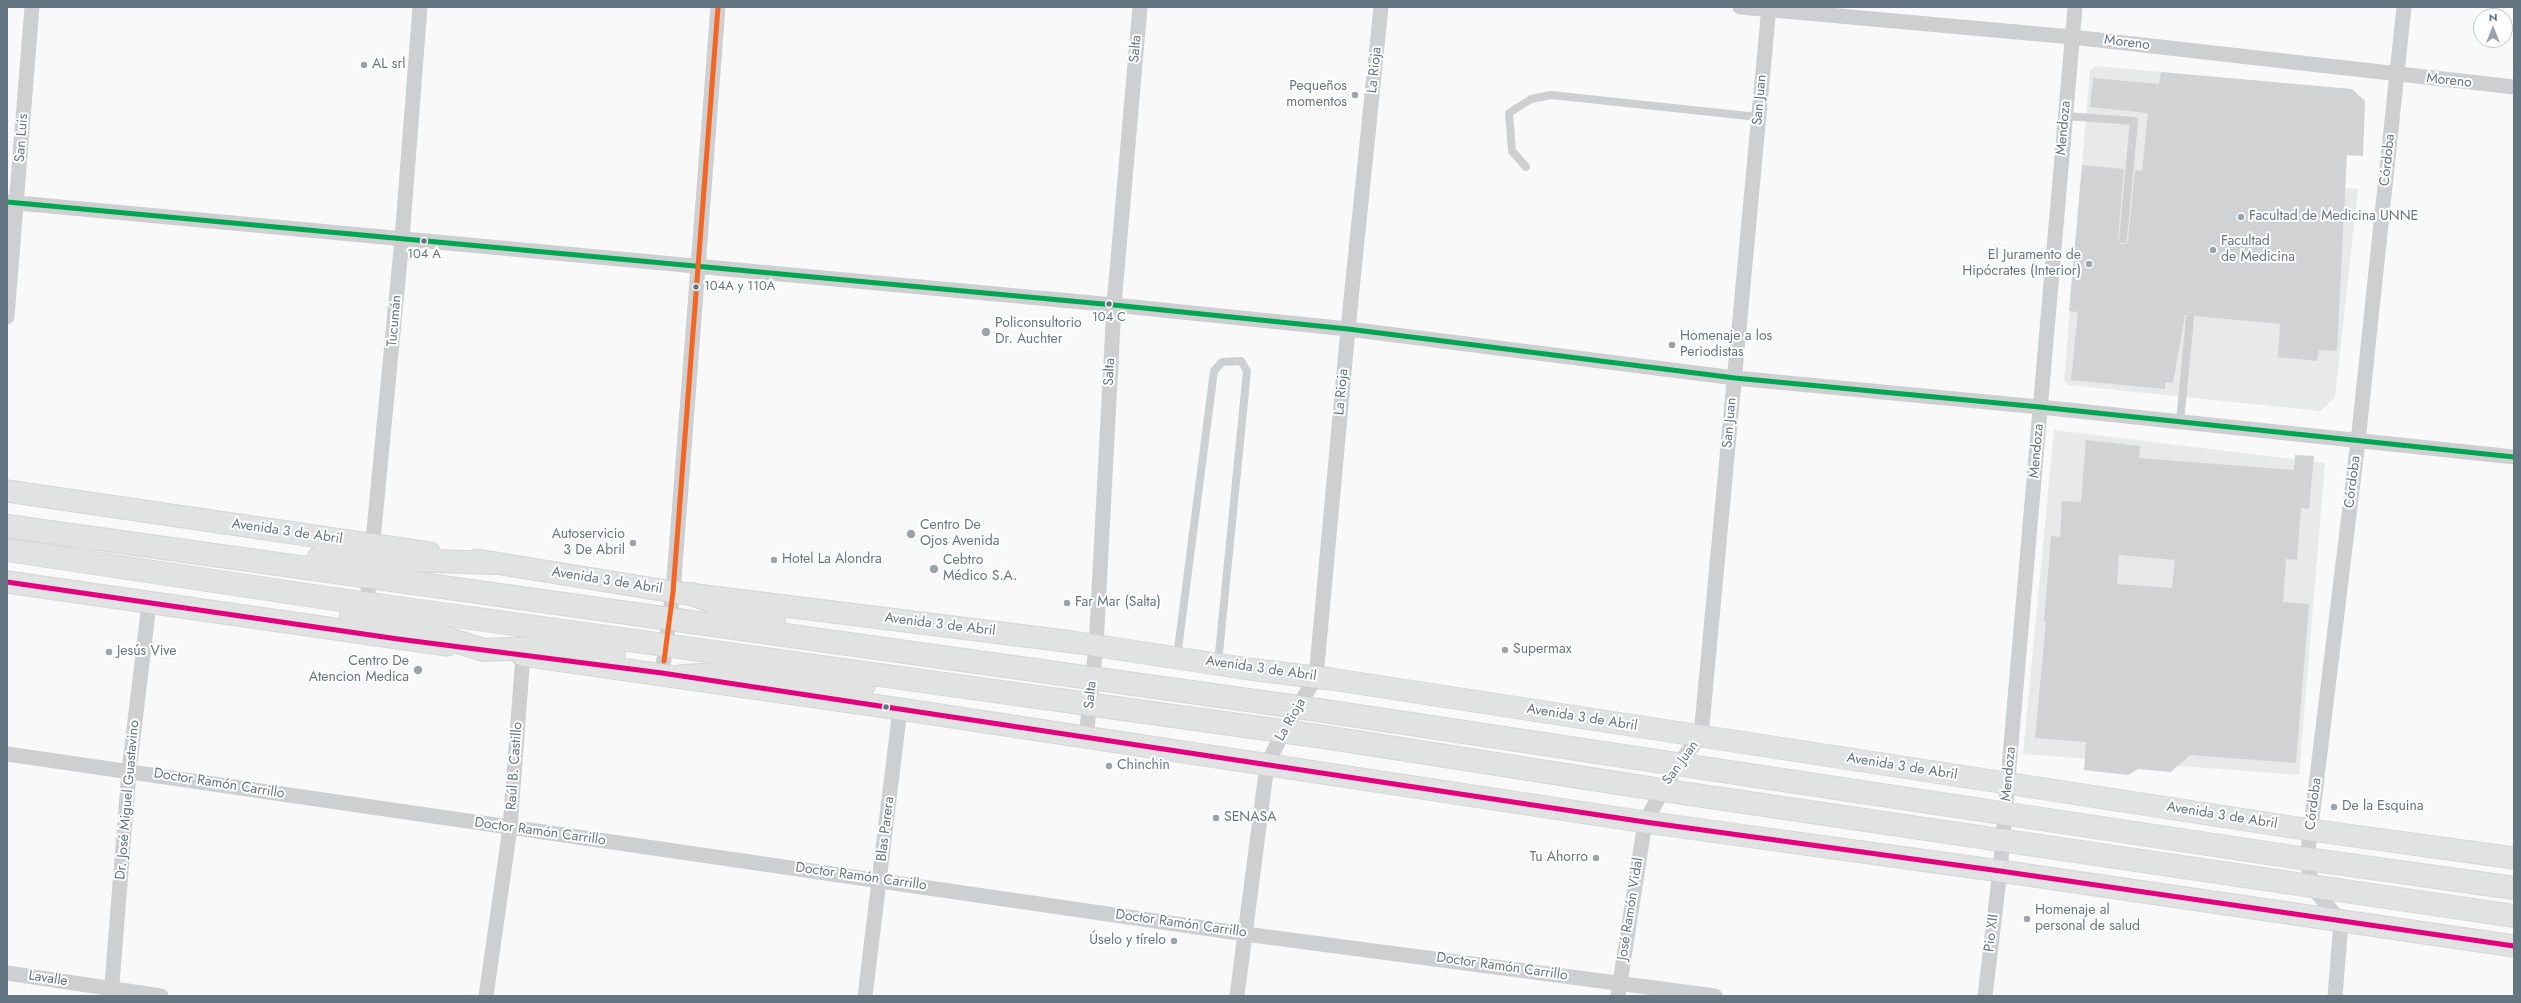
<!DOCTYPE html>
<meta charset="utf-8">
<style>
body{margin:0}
#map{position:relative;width:2521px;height:1003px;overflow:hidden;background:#f9f9f9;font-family:Jost,sans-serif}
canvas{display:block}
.frame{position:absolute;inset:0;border:8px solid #657683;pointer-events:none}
.north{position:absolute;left:2473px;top:8px;width:40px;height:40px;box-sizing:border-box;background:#fff;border:1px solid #c1c8cd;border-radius:50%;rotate:0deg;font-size:11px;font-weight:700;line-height:16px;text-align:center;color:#657683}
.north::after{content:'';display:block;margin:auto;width:14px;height:18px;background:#99a4ac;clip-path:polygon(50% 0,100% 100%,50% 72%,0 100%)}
</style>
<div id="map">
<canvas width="2521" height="1003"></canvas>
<div class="frame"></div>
<div class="north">N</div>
</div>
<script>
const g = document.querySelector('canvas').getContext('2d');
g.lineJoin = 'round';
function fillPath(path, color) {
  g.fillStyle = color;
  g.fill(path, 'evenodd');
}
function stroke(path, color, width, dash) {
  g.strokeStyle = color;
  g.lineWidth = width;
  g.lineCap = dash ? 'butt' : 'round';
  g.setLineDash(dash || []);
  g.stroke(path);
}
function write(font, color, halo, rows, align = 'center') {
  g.font = font + ' Jost,sans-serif';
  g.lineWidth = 4;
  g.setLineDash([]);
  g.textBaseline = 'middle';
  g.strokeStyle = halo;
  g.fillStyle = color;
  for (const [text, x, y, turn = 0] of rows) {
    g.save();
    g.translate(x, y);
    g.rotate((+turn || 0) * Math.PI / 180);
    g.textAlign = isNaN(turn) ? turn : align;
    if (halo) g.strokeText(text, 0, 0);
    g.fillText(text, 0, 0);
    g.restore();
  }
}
fillPath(new Path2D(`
 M 2097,66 L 2313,86 L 2305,185 L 2358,189 L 2335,398 L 2320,411 L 2069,385 L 2064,380 L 2090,70 Z
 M 2054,430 L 2325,463 L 2299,775 L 2023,754 Z`), '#e8e9e9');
fillPath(new Path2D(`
 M 2161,72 L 2352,89 L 2365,101 L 2363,156 L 2347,155 L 2337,351 L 2319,350 L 2317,361 L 2278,357 L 2280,324 L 2195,316 L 2190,312 L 2185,315 L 2173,383 L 2165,382 L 2165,389 L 2071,380 L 2078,312 L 2069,311 L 2082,165 L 2124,169 L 2118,238 L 2120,244 L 2126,244 L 2128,240 L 2135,170 L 2142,171 L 2148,113 L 2090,107 L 2093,78 L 2159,84 Z
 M 2086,440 L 2140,446 L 2139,458 L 2294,470 L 2295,455 L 2314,456 L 2309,509 L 2301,508 L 2297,560 L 2286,559 L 2283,602 L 2309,604 L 2296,763 L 2190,755 L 2171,772 L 2138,769 L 2128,775 L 2084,770 L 2086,742 L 2035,738 L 2046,622 L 2044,622 L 2051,536 L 2060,537 L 2062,501 L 2081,502 ZM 2119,555 L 2175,560 L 2172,588 L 2117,584 Z`), '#d0d2d3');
const secondary = new Path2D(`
 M 7,491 L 430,553
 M 477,560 L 673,592 L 1073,642 L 1249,669 L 1331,679 L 2311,830 L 2514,858
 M 7,582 L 447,645
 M 522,655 L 900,709 L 1645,822 L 2000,871 L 2514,946`);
const highway = new Path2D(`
 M 7,526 L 1298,707 L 2307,859 L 2514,888
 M 7,550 L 327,598 L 1324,737 L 1662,790 L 2514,916
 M 319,557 L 493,563
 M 692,594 L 745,614 L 774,620
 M 351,616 L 400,624 L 484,650 L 567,647 L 614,653
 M 682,676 L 740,673 L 864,685`);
stroke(secondary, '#d5d6d7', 23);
stroke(highway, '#d5d6d6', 24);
stroke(new Path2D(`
 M 2065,116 L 2134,121 L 2123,239
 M 1526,167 L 1512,151 L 1509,113 L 1531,99 L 1551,95 L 1758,117
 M 2180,422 L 2190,317
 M 1177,657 L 1214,371 L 1222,362 L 1241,361 L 1247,371 L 1218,663`), '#cecfd0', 8);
stroke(new Path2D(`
 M 1740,7 L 2072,37 L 2514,87
 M 7,202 L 1114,305 L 1348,329 L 1735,378 L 2040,407 L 2514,457
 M 7,317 L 32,7
 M 366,613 L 402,239 L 420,7
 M 662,673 L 673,592 L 718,7
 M 1086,737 L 1096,647 L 1114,305 L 1140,7
 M 7,754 L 1245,934 L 1715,996
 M 7,973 L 161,996
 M 111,996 L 129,771 L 149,604
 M 486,996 L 510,828 L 523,655
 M 865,996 L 900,709
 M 1237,996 L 1267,765 L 1283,732 L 1316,677 L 1348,329 L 1381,7
 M 1618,996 L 1645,822 L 1677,765 L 1701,736 L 1769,7
 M 1985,996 L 2000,871 L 2075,7
 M 2335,996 L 2341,922 L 2313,888 L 2307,859 L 2358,441 L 2404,7`), '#cecfd0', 15);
stroke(secondary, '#e1e2e2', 21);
stroke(highway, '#e1e2e2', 22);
stroke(new Path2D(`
 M 7,202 L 1114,305 L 1348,329 L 1735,378 L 2040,407 L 2514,457`), '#00a651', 5);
stroke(new Path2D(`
 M 7,582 L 398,639 L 662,673 L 1645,822 L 2000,871 L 2514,946`), '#e5007d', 5);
stroke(new Path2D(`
 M 664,661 L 673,592 L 718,7`), '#f26522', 5);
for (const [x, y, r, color] of [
 [364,65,4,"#99a4ac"],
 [1355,95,4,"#99a4ac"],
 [2241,217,4,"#99a4ac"],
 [424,241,3.5,"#657683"],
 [2213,250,4,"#99a4ac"],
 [2089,264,4,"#99a4ac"],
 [696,287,3.5,"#657683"],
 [1109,304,3.5,"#657683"],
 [986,332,5,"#99a4ac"],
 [1672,345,4,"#99a4ac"],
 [911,534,5,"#99a4ac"],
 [633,543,4,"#99a4ac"],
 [774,560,4,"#99a4ac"],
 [934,569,5,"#99a4ac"],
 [1067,603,4,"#99a4ac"],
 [1505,650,4,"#99a4ac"],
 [109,652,4,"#99a4ac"],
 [418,670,5,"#99a4ac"],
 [886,707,3.5,"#657683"],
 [1109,766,4,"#99a4ac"],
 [2334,807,4,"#99a4ac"],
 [1216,818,4,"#99a4ac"],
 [1596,858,4,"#99a4ac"],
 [2027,919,4,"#99a4ac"],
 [1174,941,4,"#99a4ac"]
]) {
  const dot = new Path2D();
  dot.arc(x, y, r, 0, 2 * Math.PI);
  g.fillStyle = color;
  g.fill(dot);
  stroke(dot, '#fff', 1.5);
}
write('13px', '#657683', '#fff', [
 ["104 A",424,255],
 ["104A y 110A",704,287,"left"],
 ["104 C",1109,318]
]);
write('14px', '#657683', '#fff', [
 ["Moreno",2127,43,7],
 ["Salta",1136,49,-85],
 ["La Rioja",1375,70,-84],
 ["Moreno",2449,81,6],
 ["San Juan",1760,100,-85],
 ["Mendoza",2064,128,-85],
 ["San Luis",22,138,-86],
 ["Córdoba",2388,160,-84],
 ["Tucumán",395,321,-85],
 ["Salta",1110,372,-87],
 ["La Rioja",1342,392,-85],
 ["San Juan",1730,423,-85],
 ["Mendoza",2037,451,-85],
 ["Córdoba",2353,482,-83],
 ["Avenida 3 de Abril",287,532,8],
 ["Avenida 3 de Abril",607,581,9],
 ["Avenida 3 de Abril",940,625,7],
 ["Avenida 3 de Abril",1261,669,8],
 ["Salta",1091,695,-84],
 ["Avenida 3 de Abril",1582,718,9],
 ["La Rioja",1291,720,-60],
 ["San Juan",1681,763,-54],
 ["Raúl B. Castillo",515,766,-86],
 ["Avenida 3 de Abril",1902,767,9],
 ["Mendoza",2009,774,-85],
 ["Doctor Ramón Carrillo",219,784,9],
 ["Dr. José Miguel Guastavino",128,800,-85],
 ["Córdoba",2314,804,-83],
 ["Avenida 3 de Abril",2222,816,9],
 ["Blas Parera",886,829,-83],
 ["Doctor Ramón Carrillo",540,832,8],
 ["Doctor Ramón Carrillo",861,877,8],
 ["José Ramón Vidal",1631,909,-81],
 ["Doctor Ramón Carrillo",1181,924,8],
 ["Pio XII",1992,933,-83],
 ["Doctor Ramón Carrillo",1502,967,8],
 ["Lavalle",48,979,9]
]);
write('14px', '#657683', '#fff', [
 ["AL srl",372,65],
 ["Pequeños",1347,87,"right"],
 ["momentos",1347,103,"right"],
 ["Facultad de Medicina UNNE",2249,217],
 ["Facultad",2221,242],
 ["de Medicina",2221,258],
 ["El Juramento de",2081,256,"right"],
 ["Hipócrates (Interior)",2081,272,"right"],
 ["Policonsultorio",995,324],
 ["Dr. Auchter",995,340],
 ["Homenaje a los",1680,337],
 ["Periodistas",1680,353],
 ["Centro De",920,526],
 ["Ojos Avenida",920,542],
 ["Autoservicio",625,535,"right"],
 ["3 De Abril",625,551,"right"],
 ["Hotel La Alondra",782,560],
 ["Cebtro",943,561],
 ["Médico S.A.",943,577],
 ["Far Mar (Salta)",1075,603],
 ["Supermax",1513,650],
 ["Jesús Vive",117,652],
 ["Centro De",409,662,"right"],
 ["Atencion Medica",409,678,"right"],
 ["Chinchin",1117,766],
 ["De la Esquina",2342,807],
 ["SENASA",1224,818],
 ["Tu Ahorro",1588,858,"right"],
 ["Homenaje al",2035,911],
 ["personal de salud",2035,927],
 ["Úselo y tírelo",1166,941,"right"]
], 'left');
</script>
